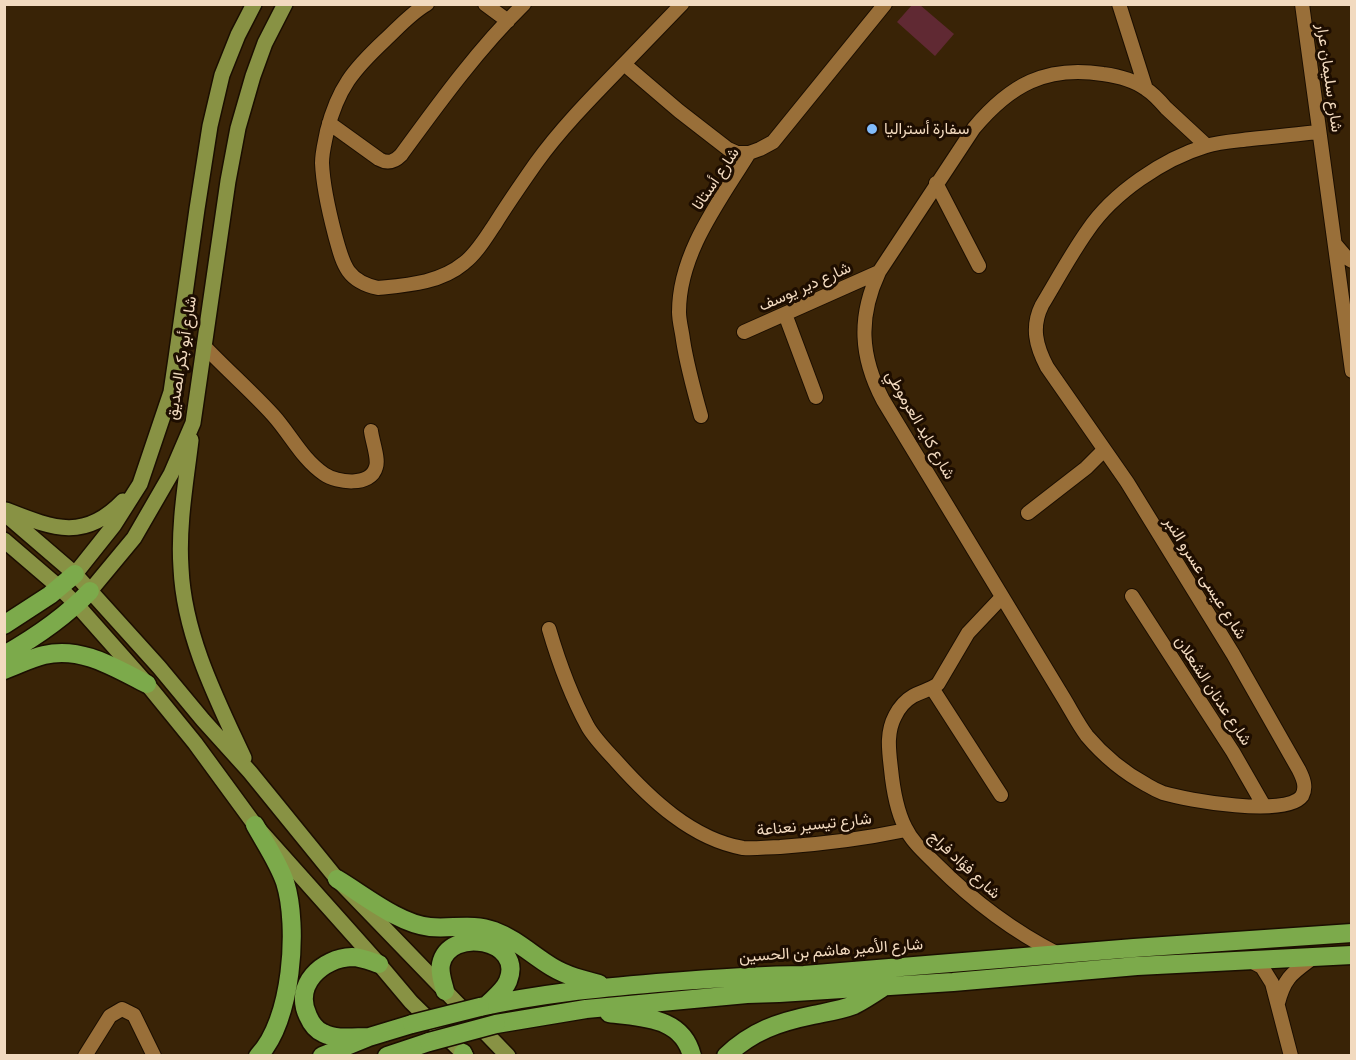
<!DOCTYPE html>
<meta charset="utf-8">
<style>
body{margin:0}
#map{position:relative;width:1356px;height:1060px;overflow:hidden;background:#392306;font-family:"PT Sans Narrow",sans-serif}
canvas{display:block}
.frame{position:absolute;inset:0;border:6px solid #f2dabf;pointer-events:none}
</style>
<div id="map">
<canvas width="1356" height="1060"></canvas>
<div class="frame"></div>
</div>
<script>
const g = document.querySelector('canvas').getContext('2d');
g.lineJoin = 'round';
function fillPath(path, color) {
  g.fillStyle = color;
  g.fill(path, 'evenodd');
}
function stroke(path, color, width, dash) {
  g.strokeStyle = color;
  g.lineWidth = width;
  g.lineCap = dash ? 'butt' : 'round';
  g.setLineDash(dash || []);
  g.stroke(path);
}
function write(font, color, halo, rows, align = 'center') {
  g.font = font + ' "PT Sans Narrow",Vazirmatn,sans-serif';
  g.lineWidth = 6;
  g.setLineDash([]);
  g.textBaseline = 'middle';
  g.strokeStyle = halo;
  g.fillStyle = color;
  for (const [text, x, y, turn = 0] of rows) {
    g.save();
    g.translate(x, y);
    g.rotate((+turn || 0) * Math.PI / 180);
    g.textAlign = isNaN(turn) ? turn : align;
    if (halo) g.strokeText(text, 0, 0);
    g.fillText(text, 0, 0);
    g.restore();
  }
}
fillPath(new Path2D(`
 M 912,5 L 920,5 L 954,34 L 935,56 L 897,22 Z`), '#602933');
const minor = new Path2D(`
 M 427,4 C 411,13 398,28 385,40 C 353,70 338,88 327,131 C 325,142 322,152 322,163 C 323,187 329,212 335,235 C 343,264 346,281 378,288 C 408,285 440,283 464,263 C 477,253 486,237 495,224 C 508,203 522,183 536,163 C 562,127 593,96 624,64
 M 485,4 L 508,21
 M 682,4 L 624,64 L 679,111 L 728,149 L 737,153 L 749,153
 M 1119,4 L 1146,89
 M 1302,4 L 1352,371
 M 329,123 L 379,159 C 388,164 394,162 401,155 C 439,103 478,49 524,4
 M 1207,146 C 1193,133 1180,121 1166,108 C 1160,101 1154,94 1146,89 C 1134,80 1118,76 1103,74 C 1046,65 1010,85 974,128 L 879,272 C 858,317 860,356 883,400 L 1063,697 C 1071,710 1078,724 1087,736 C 1103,755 1125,773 1147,785 C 1152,788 1158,791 1163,793 C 1187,800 1286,818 1302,796 C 1307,787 1303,778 1299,770 L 1233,654 L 1127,482 L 1047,367 C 1036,346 1031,327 1042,305 C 1057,280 1071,254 1088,230 C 1113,193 1163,159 1206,146 C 1220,142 1236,141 1251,139 C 1274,137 1297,134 1319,132
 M 936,183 L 979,266
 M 1335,244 L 1347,258 L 1352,261
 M 785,314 L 816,397
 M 744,332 L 879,272
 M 205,347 C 227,370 252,392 273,415 C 291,435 302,459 324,474 C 337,483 371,487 376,467 C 379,459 372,440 371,431
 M 701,416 C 694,391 687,366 683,340 C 682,331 679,321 679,312 C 679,253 719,202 749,153 L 760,149 L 773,142 L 885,4
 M 1028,513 L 1086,468 L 1104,450
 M 1132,596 L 1233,752 L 1264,806
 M 1002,597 L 968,633 L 938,684 C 930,690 922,691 913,696 C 906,700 899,708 895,716 C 886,733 889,751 891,769 C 893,789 896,809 905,827 C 912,842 925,853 937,865 C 973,901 1013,931 1058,954
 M 549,629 C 559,663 571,696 588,727 C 595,739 607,751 617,762 C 650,799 692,839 743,848 C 755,849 768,847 780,847 C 824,844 863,839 906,830
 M 932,688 L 1001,795
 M 1249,960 L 1262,967 L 1272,983 L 1291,1056
 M 1278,1003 C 1285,976 1293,973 1314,957
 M 85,1056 L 110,1016 L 122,1009 L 134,1015 L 154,1056`);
const major = new Path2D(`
 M 191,440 C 186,482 178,526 181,568 C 184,635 216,698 244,758
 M 6,510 C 52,528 84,542 123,501
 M 4,513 L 75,574 L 159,667 L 203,720 L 250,772 L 337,879 L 508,1056
 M 4,540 L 60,588 L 77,605 L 147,684 L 195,743 L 255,825 L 379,964 L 411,1002 L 466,1056
 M 75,574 L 114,525 L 140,484 L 166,407 L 171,392 L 176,358 L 197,209 L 210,126 L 222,75 L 238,35 L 254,4
 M 90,591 L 134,538 L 171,474 L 193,423 L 228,181 L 238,128 L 253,76 L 265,43 L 285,4`);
const highway = new Path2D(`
 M 4,625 L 50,595 L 75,574
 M 4,655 C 36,637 65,617 90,591
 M 4,670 C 18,665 31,658 44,655 C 82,646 115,668 147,684
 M 255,825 C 265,843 278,862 285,882 C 299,926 292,1022 258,1056
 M 337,879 C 364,895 399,924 430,927 C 452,929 473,923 494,931 C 516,939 532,955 552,967 C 567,976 583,980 599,984
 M 445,991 C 443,982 439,973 441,964 C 449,926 525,939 508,981 C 504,991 494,998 487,1005
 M 480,1007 C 538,994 598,988 657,983 C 706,979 755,975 804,975 L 1134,948 L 1352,933
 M 609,1013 C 642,1018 682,1016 692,1056
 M 496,1024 L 586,1009 L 747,994 L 779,993 L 953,982 L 1137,966 L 1352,955
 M 369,1037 C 354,1037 336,1040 323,1033 C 316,1030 311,1023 308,1016 C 293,985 322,958 352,957 C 361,957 370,961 379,964
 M 463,1053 L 464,1056
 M 322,1056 L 369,1037 L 412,1024
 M 387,1056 L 429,1042
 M 726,1056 C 752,1031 779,1022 813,1015 C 827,1012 841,1010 854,1005 C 864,1000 873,994 882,988`);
stroke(minor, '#1b0e01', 16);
stroke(major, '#1b0e01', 18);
stroke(highway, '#1b0e01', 21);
stroke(minor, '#996f39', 14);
stroke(major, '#889244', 15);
stroke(highway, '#7caa4b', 18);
const highwayBridge = new Path2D(`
 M 412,1024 L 480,1007
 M 429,1042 L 496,1024`);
stroke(highwayBridge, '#1b0e01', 21, []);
stroke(highwayBridge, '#7caa4b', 18);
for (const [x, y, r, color] of [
 [872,129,6,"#82bcfa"]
]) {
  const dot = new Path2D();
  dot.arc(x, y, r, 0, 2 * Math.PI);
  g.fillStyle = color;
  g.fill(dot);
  stroke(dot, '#1d0d00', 2);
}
write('16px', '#f2dabf', '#1d0d00', [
 ["شارع سليمان عرار",1329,78,82],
 ["شارع أستانا",716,179,-56],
 ["شارع دير يوسف",805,287,-24],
 ["شارع أبو بكر الصديق",182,358,-81],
 ["شارع كايد العرموطي",920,425,60],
 ["شارع عيسى عسرو النبر",1205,578,58],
 ["شارع عدنان الشعلان",1213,691,57],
 ["شارع تيسير نعناعة",814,825,-6],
 ["شارع فؤاد فراج",964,865,43],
 ["شارع الأمير هاشم بن الحسين",831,951,-4]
]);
write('16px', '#f2dabf', '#1d0d00', [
 ["سفارة أستراليا",884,129]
], 'left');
</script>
